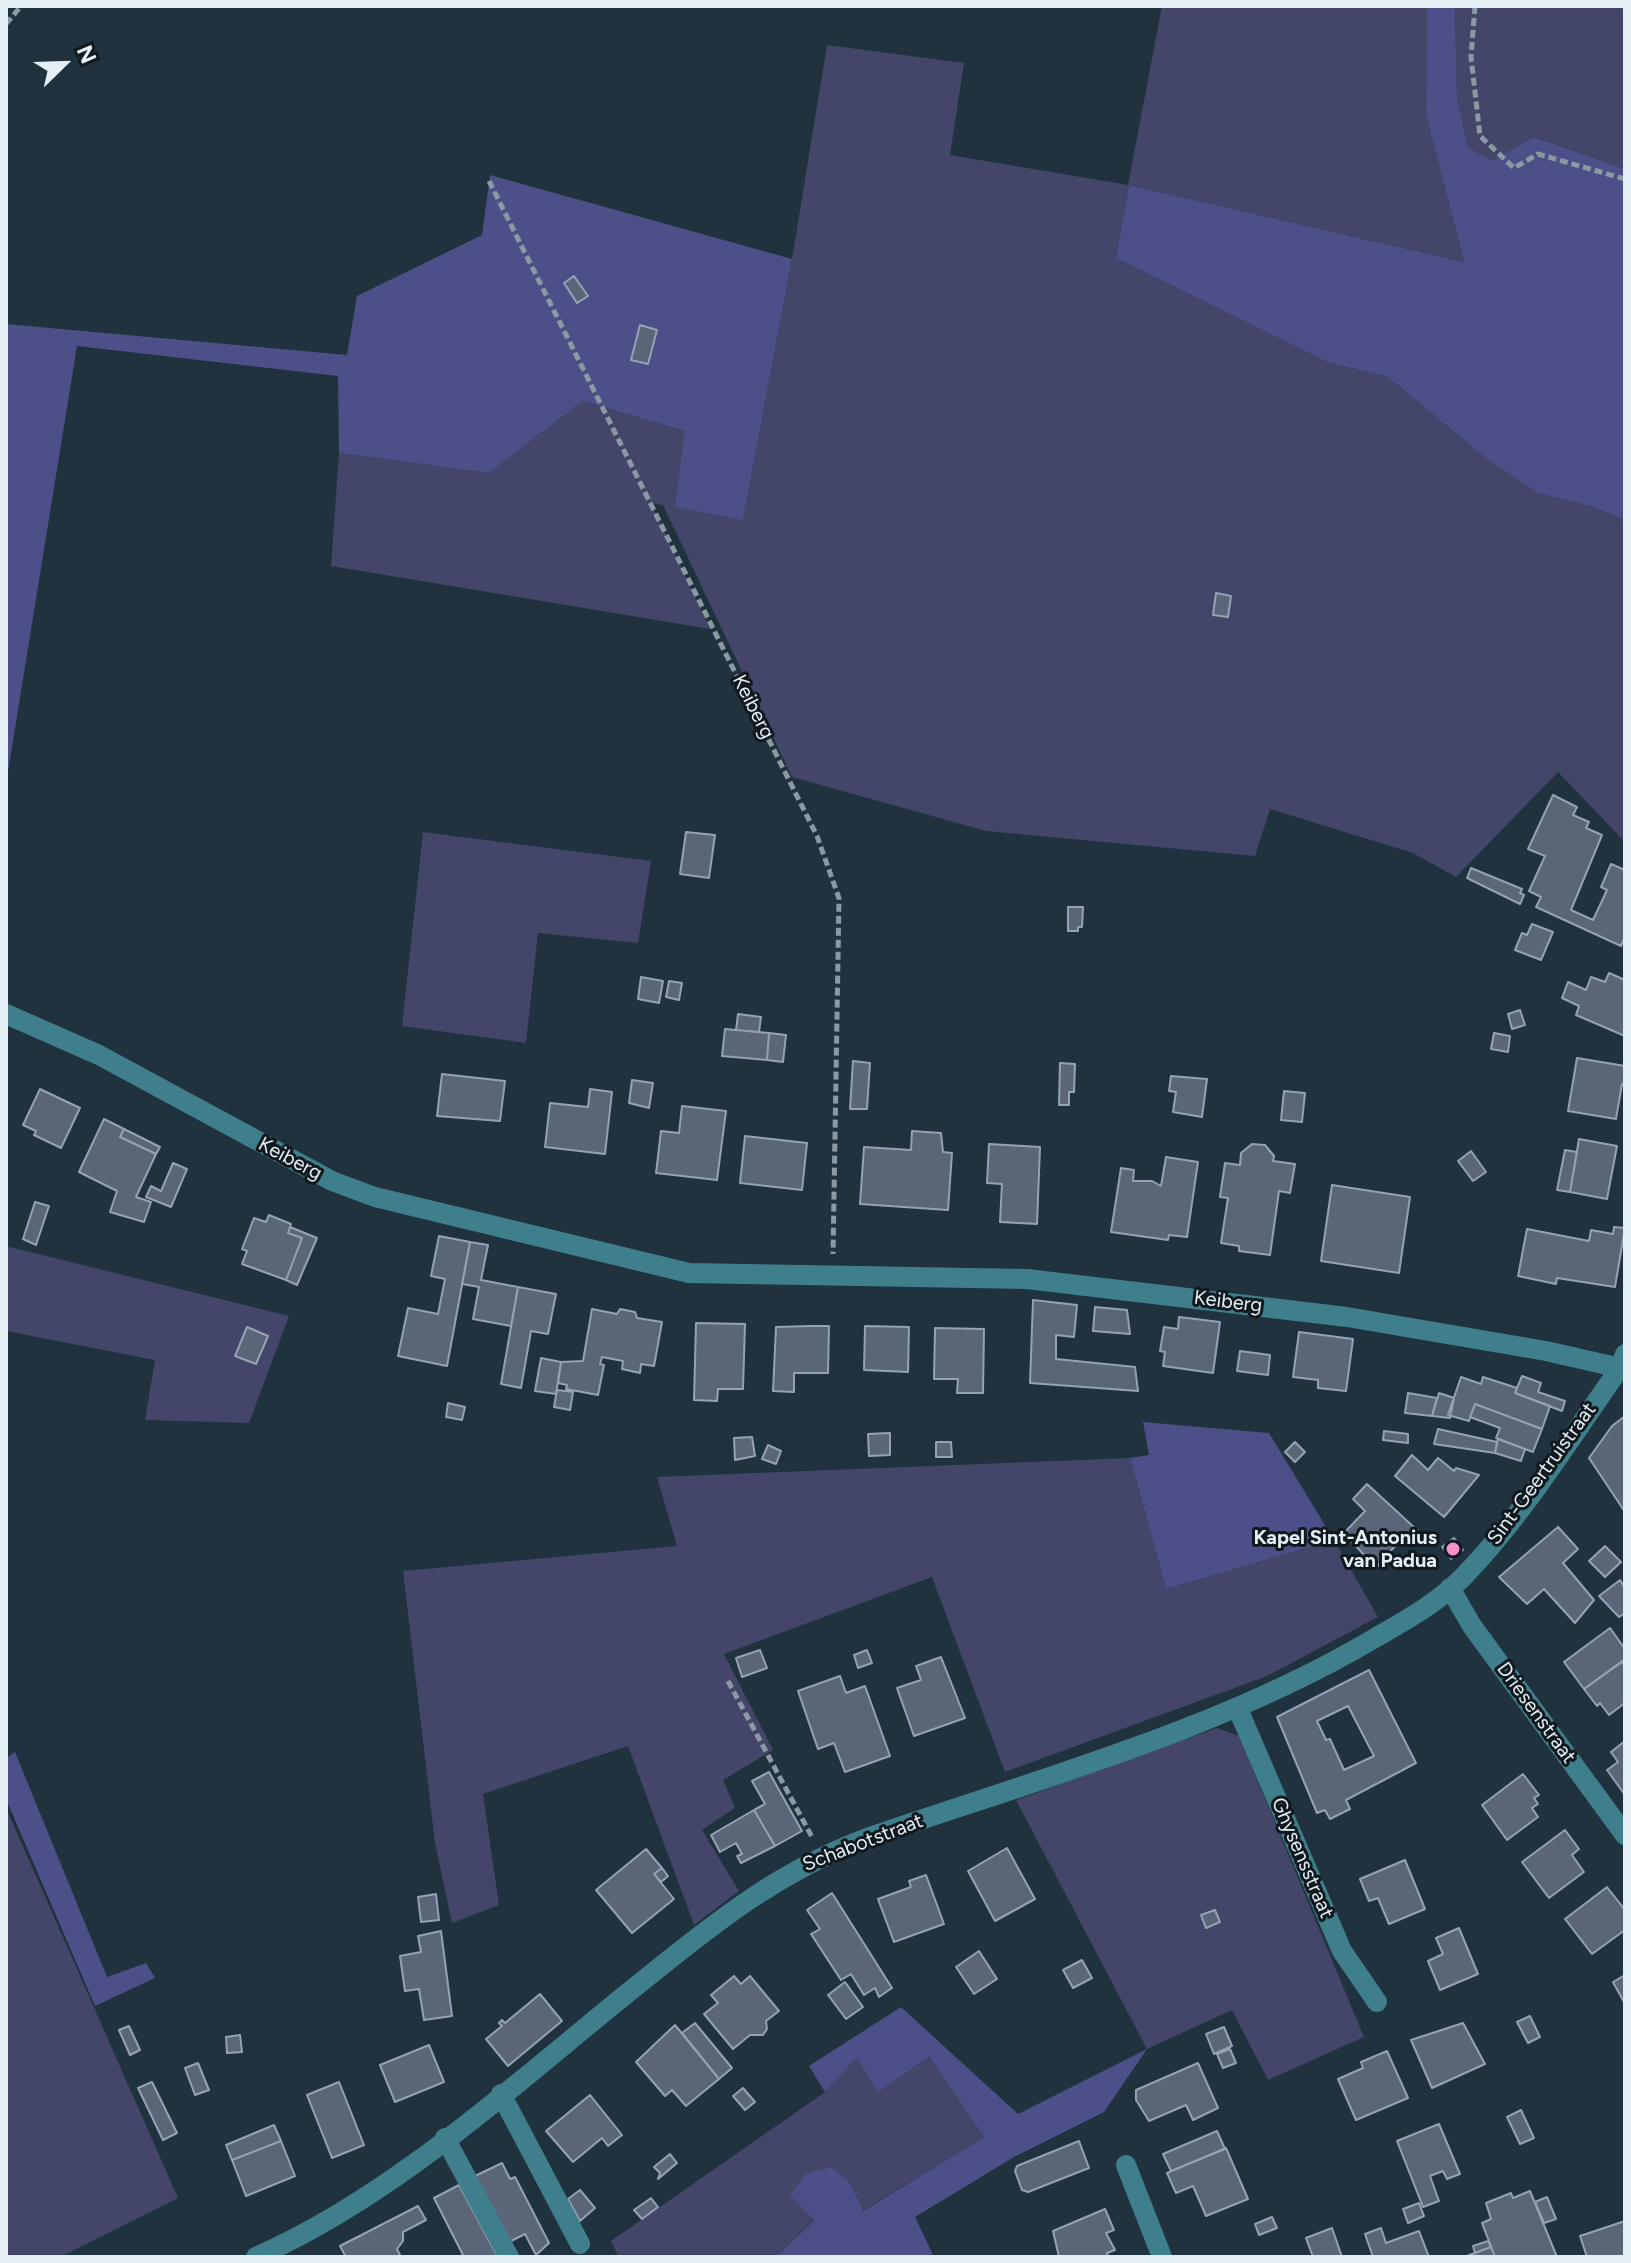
<!DOCTYPE html>
<style>
body{margin:0}
#map{position:relative;width:1631px;height:2263px;overflow:hidden;background:#20323d;font-family:Figtree,sans-serif}
canvas{display:block}
.frame{position:absolute;inset:0;border:8px solid #e3eef5;pointer-events:none}
.north{position:absolute;left:24px;top:24px;width:80px;height:80px;-webkit-text-stroke:6px #11191e;paint-order:stroke;rotate:67deg;font-size:22px;font-weight:700;line-height:32px;text-align:center;color:#e3eef5}
.north::after{content:'';display:block;margin:auto;width:28px;height:36px;background:#e3eef5;clip-path:polygon(50% 0,100% 100%,50% 72%,0 100%)}
</style>
<div id="map">
<canvas width="1631" height="2263"></canvas>
<div class="frame"></div>
<div class="north">N</div>
</div>
<script>
const g = document.querySelector('canvas').getContext('2d');
g.lineJoin = 'round';
function fillPath(path, color) {
  g.fillStyle = color;
  g.fill(path, 'evenodd');
}
function stroke(path, color, width, dash) {
  g.strokeStyle = color;
  g.lineWidth = width;
  g.lineCap = dash ? 'butt' : 'round';
  g.setLineDash(dash || []);
  g.stroke(path);
}
function write(font, color, halo, rows, align = 'center') {
  g.font = font + ' Figtree,sans-serif';
  g.lineWidth = 6;
  g.setLineDash([]);
  g.textBaseline = 'middle';
  g.strokeStyle = halo;
  g.fillStyle = color;
  for (const [text, x, y, turn = 0] of rows) {
    g.save();
    g.translate(x, y);
    g.rotate((+turn || 0) * Math.PI / 180);
    g.textAlign = isNaN(turn) ? turn : align;
    if (halo) g.strokeText(text, 0, 0);
    g.fillText(text, 0, 0);
    g.restore();
  }
}
fillPath(new Path2D(`
 M 1162,6 L 1427,6 L 1426,115 L 1464,262 L 1129,185 L 1116,258 L 1327,362 L 1388,377 L 1488,460 L 1538,493 L 1593,507 L 1625,520 L 1625,842 L 1558,772 L 1456,877 L 1413,853 L 1270,809 L 1255,856 L 986,831 L 792,777 L 663,505 L 651,503 L 710,629 L 331,566 L 339,453 L 489,473 L 581,401 L 685,431 L 743,520 L 792,259 L 827,45 L 964,63 L 950,155 L 1128,185 Z
 M 1455,6 L 1625,6 L 1625,169 L 1536,137 L 1491,162 L 1468,147 L 1457,98 Z
 M 423,832 L 651,861 L 638,943 L 538,933 L 526,1043 L 402,1026 Z
 M 6,1246 L 289,1316 L 249,1423 L 145,1420 L 155,1360 L 6,1331 Z
 M 1130,1458 L 1166,1589 L 1334,1540 L 1378,1617 L 1267,1676 L 1005,1772 L 932,1577 L 724,1654 L 773,1750 L 723,1780 L 735,1808 L 702,1830 L 739,1891 L 694,1925 L 628,1746 L 483,1794 L 499,1905 L 452,1923 L 435,1843 L 403,1571 L 677,1546 L 657,1477 Z
 M 1217,1728 L 1239,1736 L 1364,2037 L 1268,2080 L 1232,2010 L 1147,2049 L 1016,1800 Z
 M 6,1808 L 178,2198 L 60,2257 L 6,2257 Z
 M 857,2056 L 929,2056 L 984,2137 L 862,2211 L 850,2183 L 776,2257 L 619,2257 L 611,2241 L 825,2092 Z`), '#434668');
fillPath(new Path2D(`
 M 1427,6 L 1455,6 L 1457,98 L 1468,147 L 1491,161 L 1535,137 L 1625,169 L 1625,520 L 1593,507 L 1538,493 L 1488,460 L 1388,377 L 1327,362 L 1116,258 L 1129,185 L 1464,262 L 1426,115 Z
 M 490,175 L 792,259 L 743,520 L 675,507 L 685,431 L 582,401 L 489,473 L 339,453 L 338,376 L 77,346 L 6,784 L 6,324 L 347,355 L 357,296 L 482,235 Z
 M 1143,1422 L 1269,1433 L 1334,1540 L 1166,1589 L 1130,1458 L 1149,1455 Z
 M 15,1752 L 107,1977 L 146,1963 L 155,1978 L 95,2006 L 6,1799 L 6,1758 Z
 M 901,2007 L 1018,2114 L 1147,2049 L 1104,2112 L 1014,2157 L 915,2217 L 934,2257 L 776,2257 L 814,2220 L 790,2195 L 806,2174 L 831,2167 L 850,2183 L 863,2211 L 984,2137 L 929,2056 L 878,2092 L 857,2057 L 825,2092 L 809,2066 Z`), '#4d5088');
const building = new Path2D(`
 M 574,276 L 588,296 L 577,303 L 564,283 Z
 M 640,325 L 657,330 L 648,364 L 631,360 Z
 M 1216,593 L 1231,596 L 1228,617 L 1213,615 Z
 M 1553,795 L 1577,807 L 1573,815 L 1589,822 L 1586,828 L 1602,835 L 1571,910 L 1593,920 L 1607,890 L 1601,887 L 1611,864 L 1625,870 L 1625,937 L 1621,946 L 1536,907 L 1541,897 L 1529,891 L 1545,856 L 1528,849 Z
 M 686,832 L 715,835 L 709,878 L 680,874 Z
 M 1471,868 L 1522,889 L 1520,893 L 1524,895 L 1520,904 L 1467,878 Z
 M 1068,907 L 1083,907 L 1082,927 L 1078,927 L 1078,931 L 1068,931 Z
 M 1532,924 L 1553,932 L 1541,960 L 1515,950 L 1522,933 L 1527,935 Z
 M 1609,973 L 1625,980 L 1625,1036 L 1576,1015 L 1579,1006 L 1562,998 L 1568,982 L 1586,990 L 1591,977 L 1605,982 Z
 M 641,977 L 663,981 L 659,1003 L 638,999 Z
 M 669,981 L 682,983 L 679,1000 L 666,997 Z
 M 1520,1010 L 1525,1025 L 1512,1029 L 1508,1014 Z
 M 738,1014 L 761,1017 L 759,1032 L 736,1030 Z
 M 725,1029 L 769,1033 L 767,1060 L 722,1056 Z
 M 769,1033 L 786,1035 L 783,1062 L 767,1060 Z
 M 1494,1033 L 1510,1036 L 1508,1052 L 1491,1049 Z
 M 1577,1058 L 1625,1066 L 1625,1085 L 1622,1084 L 1616,1119 L 1568,1111 Z
 M 853,1061 L 870,1063 L 867,1109 L 850,1109 Z
 M 1060,1063 L 1075,1064 L 1074,1092 L 1069,1092 L 1069,1105 L 1059,1105 Z
 M 442,1074 L 505,1081 L 500,1121 L 437,1116 Z
 M 1171,1076 L 1207,1079 L 1202,1117 L 1173,1112 L 1176,1092 L 1169,1091 Z
 M 632,1080 L 653,1083 L 649,1108 L 629,1103 Z
 M 40,1089 L 80,1108 L 61,1148 L 34,1135 L 36,1131 L 23,1125 Z
 M 590,1089 L 612,1092 L 605,1154 L 545,1147 L 550,1103 L 588,1107 Z
 M 1284,1091 L 1305,1093 L 1302,1122 L 1281,1120 Z
 M 682,1106 L 726,1111 L 717,1180 L 656,1173 L 661,1131 L 679,1133 Z
 M 104,1119 L 124,1129 L 120,1137 L 156,1154 L 136,1197 L 151,1202 L 144,1222 L 110,1212 L 117,1191 L 79,1172 Z
 M 124,1129 L 160,1147 L 156,1154 L 120,1137 Z
 M 912,1131 L 941,1133 L 943,1152 L 952,1153 L 948,1210 L 860,1204 L 864,1147 L 911,1150 Z
 M 745,1136 L 807,1143 L 802,1190 L 740,1183 Z
 M 1579,1139 L 1617,1146 L 1607,1199 L 1570,1192 Z
 M 989,1144 L 1040,1147 L 1037,1224 L 1000,1222 L 1002,1184 L 987,1183 Z
 M 1252,1144 L 1265,1145 L 1274,1156 L 1273,1161 L 1295,1164 L 1290,1193 L 1279,1191 L 1270,1255 L 1239,1251 L 1239,1246 L 1221,1243 L 1228,1198 L 1220,1197 L 1225,1163 L 1240,1165 L 1241,1153 Z
 M 1565,1150 L 1577,1152 L 1570,1192 L 1557,1190 Z
 M 1471,1151 L 1486,1172 L 1473,1181 L 1458,1161 Z
 M 1166,1157 L 1198,1162 L 1187,1237 L 1169,1235 L 1168,1240 L 1111,1232 L 1121,1168 L 1134,1170 L 1133,1181 L 1152,1181 L 1161,1186 Z
 M 173,1163 L 187,1169 L 171,1207 L 146,1197 L 151,1186 L 161,1191 Z
 M 1332,1185 L 1410,1197 L 1399,1273 L 1321,1261 Z
 M 35,1202 L 49,1206 L 36,1245 L 23,1239 Z
 M 269,1215 L 291,1224 L 288,1233 L 302,1238 L 286,1280 L 242,1264 L 247,1251 L 242,1249 L 254,1218 L 266,1222 Z
 M 290,1227 L 317,1238 L 297,1285 L 286,1280 L 302,1238 L 288,1233 Z
 M 1614,1227 L 1625,1228 L 1615,1287 L 1557,1278 L 1556,1284 L 1518,1276 L 1527,1229 L 1589,1241 L 1591,1230 L 1613,1234 Z
 M 439,1236 L 470,1242 L 447,1366 L 398,1356 L 408,1308 L 438,1314 L 445,1279 L 431,1276 Z
 M 470,1242 L 488,1245 L 481,1280 L 518,1287 L 511,1326 L 473,1319 L 479,1287 L 462,1284 Z
 M 518,1287 L 556,1294 L 548,1334 L 531,1331 L 521,1388 L 501,1384 Z
 M 1033,1300 L 1077,1305 L 1074,1337 L 1056,1335 L 1056,1359 L 1135,1367 L 1138,1391 L 1030,1383 Z
 M 1095,1307 L 1127,1310 L 1130,1334 L 1093,1331 Z
 M 592,1309 L 617,1314 L 620,1309 L 635,1312 L 637,1318 L 662,1322 L 654,1366 L 641,1364 L 640,1373 L 622,1369 L 623,1361 L 602,1357 L 600,1364 L 604,1365 L 598,1395 L 566,1389 L 567,1385 L 558,1383 L 561,1362 L 583,1361 Z
 M 1179,1317 L 1220,1322 L 1213,1373 L 1163,1366 L 1165,1352 L 1160,1351 L 1164,1327 L 1178,1329 Z
 M 696,1323 L 745,1324 L 743,1389 L 718,1389 L 717,1401 L 694,1400 Z
 M 811,1326 L 829,1326 L 828,1373 L 794,1373 L 794,1392 L 773,1391 L 776,1327 Z
 M 865,1326 L 909,1327 L 908,1372 L 864,1370 Z
 M 247,1327 L 268,1336 L 256,1364 L 235,1356 Z
 M 935,1328 L 984,1329 L 983,1393 L 957,1393 L 958,1379 L 934,1379 Z
 M 1299,1332 L 1353,1339 L 1346,1391 L 1318,1388 L 1318,1380 L 1293,1377 Z
 M 1240,1351 L 1270,1355 L 1268,1375 L 1237,1371 Z
 M 541,1358 L 561,1362 L 556,1394 L 535,1391 Z
 M 1522,1376 L 1541,1383 L 1538,1392 L 1565,1401 L 1562,1411 L 1515,1393 Z
 M 1461,1377 L 1481,1384 L 1483,1377 L 1517,1388 L 1515,1393 L 1550,1406 L 1542,1429 L 1475,1404 L 1469,1421 L 1448,1415 Z
 M 557,1390 L 573,1392 L 570,1410 L 554,1407 Z
 M 1408,1393 L 1437,1398 L 1432,1416 L 1405,1413 Z
 M 1439,1393 L 1454,1398 L 1450,1418 L 1432,1416 Z
 M 448,1403 L 465,1407 L 462,1420 L 446,1417 Z
 M 1475,1404 L 1542,1429 L 1533,1452 L 1496,1438 L 1500,1428 L 1470,1417 Z
 M 1625,1416 L 1625,1512 L 1589,1458 L 1612,1426 Z
 M 1438,1429 L 1497,1442 L 1495,1453 L 1434,1444 Z
 M 1384,1431 L 1408,1434 L 1408,1443 L 1383,1440 Z
 M 890,1433 L 890,1455 L 869,1456 L 868,1434 Z
 M 752,1437 L 755,1456 L 735,1460 L 734,1438 Z
 M 1498,1439 L 1525,1449 L 1521,1461 L 1495,1453 Z
 M 936,1442 L 951,1442 L 952,1457 L 936,1457 Z
 M 1295,1442 L 1305,1452 L 1295,1462 L 1285,1452 Z
 M 768,1445 L 781,1451 L 776,1464 L 762,1459 Z
 M 1412,1455 L 1428,1470 L 1438,1458 L 1454,1471 L 1456,1468 L 1479,1475 L 1444,1517 L 1395,1476 Z
 M 1367,1484 L 1417,1530 L 1404,1544 L 1400,1540 L 1376,1568 L 1344,1533 L 1365,1511 L 1353,1499 Z
 M 1558,1527 L 1578,1549 L 1563,1563 L 1594,1600 L 1575,1623 L 1544,1589 L 1527,1604 L 1499,1577 Z
 M 1454,1538 L 1463,1550 L 1451,1559 L 1442,1547 Z
 M 1605,1546 L 1621,1562 L 1605,1577 L 1589,1561 Z
 M 1620,1580 L 1625,1588 L 1625,1613 L 1619,1617 L 1599,1596 Z
 M 1610,1628 L 1625,1649 L 1625,1659 L 1584,1689 L 1564,1662 Z
 M 760,1650 L 767,1668 L 742,1677 L 736,1658 Z
 M 867,1650 L 872,1663 L 858,1668 L 854,1655 Z
 M 941,1657 L 965,1718 L 914,1736 L 897,1688 L 921,1680 L 916,1666 Z
 M 1622,1662 L 1625,1666 L 1625,1703 L 1609,1715 L 1600,1703 L 1597,1706 L 1584,1689 Z
 M 1369,1670 L 1416,1763 L 1346,1800 L 1350,1809 L 1330,1819 L 1325,1810 L 1317,1813 L 1277,1717 ZM 1348,1706 L 1374,1756 L 1344,1770 L 1330,1739 L 1326,1740 L 1317,1721 Z
 M 840,1676 L 846,1693 L 865,1686 L 890,1756 L 845,1772 L 834,1743 L 818,1749 L 798,1691 Z
 M 1625,1741 L 1625,1795 L 1607,1770 L 1618,1762 L 1611,1752 Z
 M 769,1772 L 802,1831 L 775,1846 L 754,1810 L 765,1804 L 752,1781 Z
 M 1523,1774 L 1539,1795 L 1534,1798 L 1538,1804 L 1532,1808 L 1538,1817 L 1507,1840 L 1482,1805 Z
 M 754,1810 L 775,1846 L 741,1863 L 737,1856 L 742,1854 L 736,1843 L 720,1852 L 711,1835 Z
 M 1565,1830 L 1579,1849 L 1572,1855 L 1584,1872 L 1549,1898 L 1522,1862 Z
 M 1007,1848 L 1035,1899 L 995,1921 L 968,1871 Z
 M 646,1849 L 662,1868 L 654,1874 L 674,1899 L 632,1933 L 596,1890 Z
 M 1405,1860 L 1425,1909 L 1389,1924 L 1378,1898 L 1369,1901 L 1360,1879 Z
 M 662,1868 L 668,1876 L 661,1882 L 654,1874 Z
 M 926,1875 L 944,1924 L 894,1942 L 878,1899 L 911,1887 L 909,1881 Z
 M 1607,1887 L 1625,1910 L 1625,1930 L 1592,1954 L 1565,1919 Z
 M 832,1893 L 892,1988 L 879,1997 L 875,1988 L 864,1995 L 851,1974 L 841,1980 L 811,1934 L 820,1929 L 807,1910 Z
 M 436,1894 L 439,1920 L 421,1922 L 418,1897 Z
 M 1215,1910 L 1220,1922 L 1206,1928 L 1201,1915 Z
 M 1459,1928 L 1478,1974 L 1440,1990 L 1428,1961 L 1443,1954 L 1436,1938 Z
 M 441,1931 L 452,2016 L 424,2020 L 419,1989 L 405,1991 L 400,1956 L 421,1952 L 418,1936 Z
 M 979,1951 L 997,1979 L 974,1994 L 956,1967 Z
 M 1082,1960 L 1092,1978 L 1073,1988 L 1063,1970 Z
 M 1625,1975 L 1625,2004 L 1613,1982 Z
 M 734,1976 L 741,1984 L 750,1976 L 779,2011 L 766,2021 L 767,2029 L 763,2035 L 750,2035 L 733,2049 L 704,2014 L 718,2003 L 711,1995 Z
 M 845,1982 L 863,2007 L 846,2019 L 828,1995 Z
 M 540,1994 L 562,2021 L 508,2066 L 486,2039 L 502,2026 L 499,2023 L 502,2020 L 505,2023 Z
 M 1530,2016 L 1540,2037 L 1528,2043 L 1517,2022 Z
 M 695,2023 L 732,2068 L 719,2079 L 682,2033 Z
 M 1463,2023 L 1485,2064 L 1432,2088 L 1411,2040 Z
 M 675,2025 L 719,2079 L 686,2106 L 672,2090 L 665,2096 L 636,2062 Z
 M 129,2026 L 140,2050 L 130,2055 L 119,2030 Z
 M 1224,2027 L 1232,2046 L 1214,2054 L 1206,2034 Z
 M 240,2035 L 242,2052 L 227,2053 L 226,2037 Z
 M 429,2045 L 444,2082 L 395,2102 L 380,2065 Z
 M 1230,2049 L 1236,2063 L 1223,2068 L 1217,2054 Z
 M 1387,2051 L 1408,2098 L 1356,2120 L 1338,2079 L 1363,2068 L 1361,2062 Z
 M 198,2063 L 209,2090 L 195,2095 L 185,2068 Z
 M 1198,2063 L 1218,2108 L 1193,2120 L 1186,2105 L 1149,2121 L 1136,2100 L 1136,2090 Z
 M 152,2082 L 177,2133 L 163,2140 L 138,2088 Z
 M 339,2082 L 364,2145 L 332,2158 L 307,2095 Z
 M 743,2088 L 755,2102 L 745,2110 L 733,2096 Z
 M 590,2095 L 622,2135 L 608,2146 L 602,2138 L 573,2162 L 546,2131 Z
 M 1521,2110 L 1534,2138 L 1520,2144 L 1507,2117 Z
 M 1439,2124 L 1460,2174 L 1447,2179 L 1443,2171 L 1430,2176 L 1439,2201 L 1423,2207 L 1397,2141 Z
 M 274,2125 L 281,2141 L 232,2160 L 226,2145 Z
 M 1217,2131 L 1225,2149 L 1171,2171 L 1163,2154 Z
 M 281,2141 L 295,2176 L 246,2196 L 232,2160 Z
 M 1079,2141 L 1089,2168 L 1028,2192 L 1022,2190 L 1015,2171 L 1017,2166 Z
 M 1226,2148 L 1248,2199 L 1206,2216 L 1193,2186 L 1176,2193 L 1167,2173 Z
 M 670,2154 L 677,2163 L 658,2179 L 660,2173 L 654,2167 Z
 M 502,2163 L 510,2179 L 515,2177 L 549,2243 L 536,2255 L 525,2234 L 509,2242 L 471,2178 Z
 M 459,2185 L 498,2257 L 464,2257 L 434,2198 Z
 M 580,2190 L 595,2208 L 580,2221 L 568,2199 Z
 M 1530,2191 L 1557,2257 L 1495,2257 L 1482,2223 L 1491,2219 L 1486,2203 L 1511,2193 L 1513,2198 Z
 M 1547,2197 L 1556,2219 L 1544,2223 L 1535,2202 Z
 M 651,2198 L 658,2207 L 642,2219 L 634,2210 Z
 M 1419,2203 L 1424,2216 L 1408,2223 L 1403,2209 Z
 M 418,2206 L 426,2220 L 403,2232 L 403,2241 L 397,2249 L 401,2257 L 346,2257 L 340,2246 Z
 M 1105,2209 L 1114,2230 L 1106,2233 L 1115,2250 L 1107,2253 L 1108,2257 L 1059,2257 L 1053,2231 Z
 M 1272,2217 L 1277,2228 L 1259,2235 L 1255,2224 Z
 M 1625,2221 L 1625,2257 L 1587,2257 L 1580,2236 Z
 M 1332,2228 L 1342,2257 L 1313,2257 L 1306,2238 Z
 M 1381,2228 L 1386,2243 L 1419,2231 L 1429,2257 L 1373,2257 L 1365,2234 Z
 M 1488,2241 L 1491,2247 L 1475,2253 L 1473,2246 Z
 M 1491,2247 L 1495,2257 L 1464,2257 L 1475,2253 Z`);
fillPath(building, '#5a6677');
stroke(building, '#95a2b4', 2);
stroke(new Path2D(`
 M 1475,6 L 1471,57 L 1480,136 L 1514,168 L 1538,154 L 1625,179
 M 6,24 L 21,6
 M 489,181 L 817,836 L 839,898 L 833,1254
 M 728,1681 L 812,1837`), '#8b99a2', 5, [8, 4]);
stroke(new Path2D(`
 M 6,1014 L 99,1055 L 332,1181 L 375,1197 L 689,1273 L 1027,1279 L 1347,1317 L 1546,1351 L 1625,1369
 M 1450,1588 L 1472,1626 L 1625,1835
 M 1238,1709 L 1342,1951 L 1377,2002
 M 501,2094 L 580,2244
 M 445,2138 L 509,2257
 M 1126,2165 L 1162,2257
 M 256,2257 C 399,2194 523,2076 645,1979 C 718,1920 781,1870 870,1837 C 1038,1779 1222,1729 1375,1638 C 1406,1620 1439,1602 1464,1576 C 1524,1514 1570,1438 1620,1368 L 1625,1354`), '#3f7e8b', 20);
for (const [x, y, r, color] of [
 [1453,1549,8,"#f98fc9"]
]) {
  const dot = new Path2D();
  dot.arc(x, y, r, 0, 2 * Math.PI);
  g.fillStyle = color;
  g.fill(dot);
  stroke(dot, '#11191e', 3);
}
write('20px', '#e3eef5', '#11191e', [
 ["Keiberg",753,707,63],
 ["Keiberg",290,1159,28],
 ["Keiberg",1228,1302,7],
 ["Sint-Geertruistraat",1542,1474,-54],
 ["Driesenstraat",1536,1713,54],
 ["Schabotstraat",863,1843,-21],
 ["Ghysensstraat",1302,1858,67]
]);
write('bold 20px', '#e3eef5', '#11191e', [
 ["Kapel Sint-Antonius",1437,1538],
 ["van Padua",1437,1561]
], 'right');
</script>
